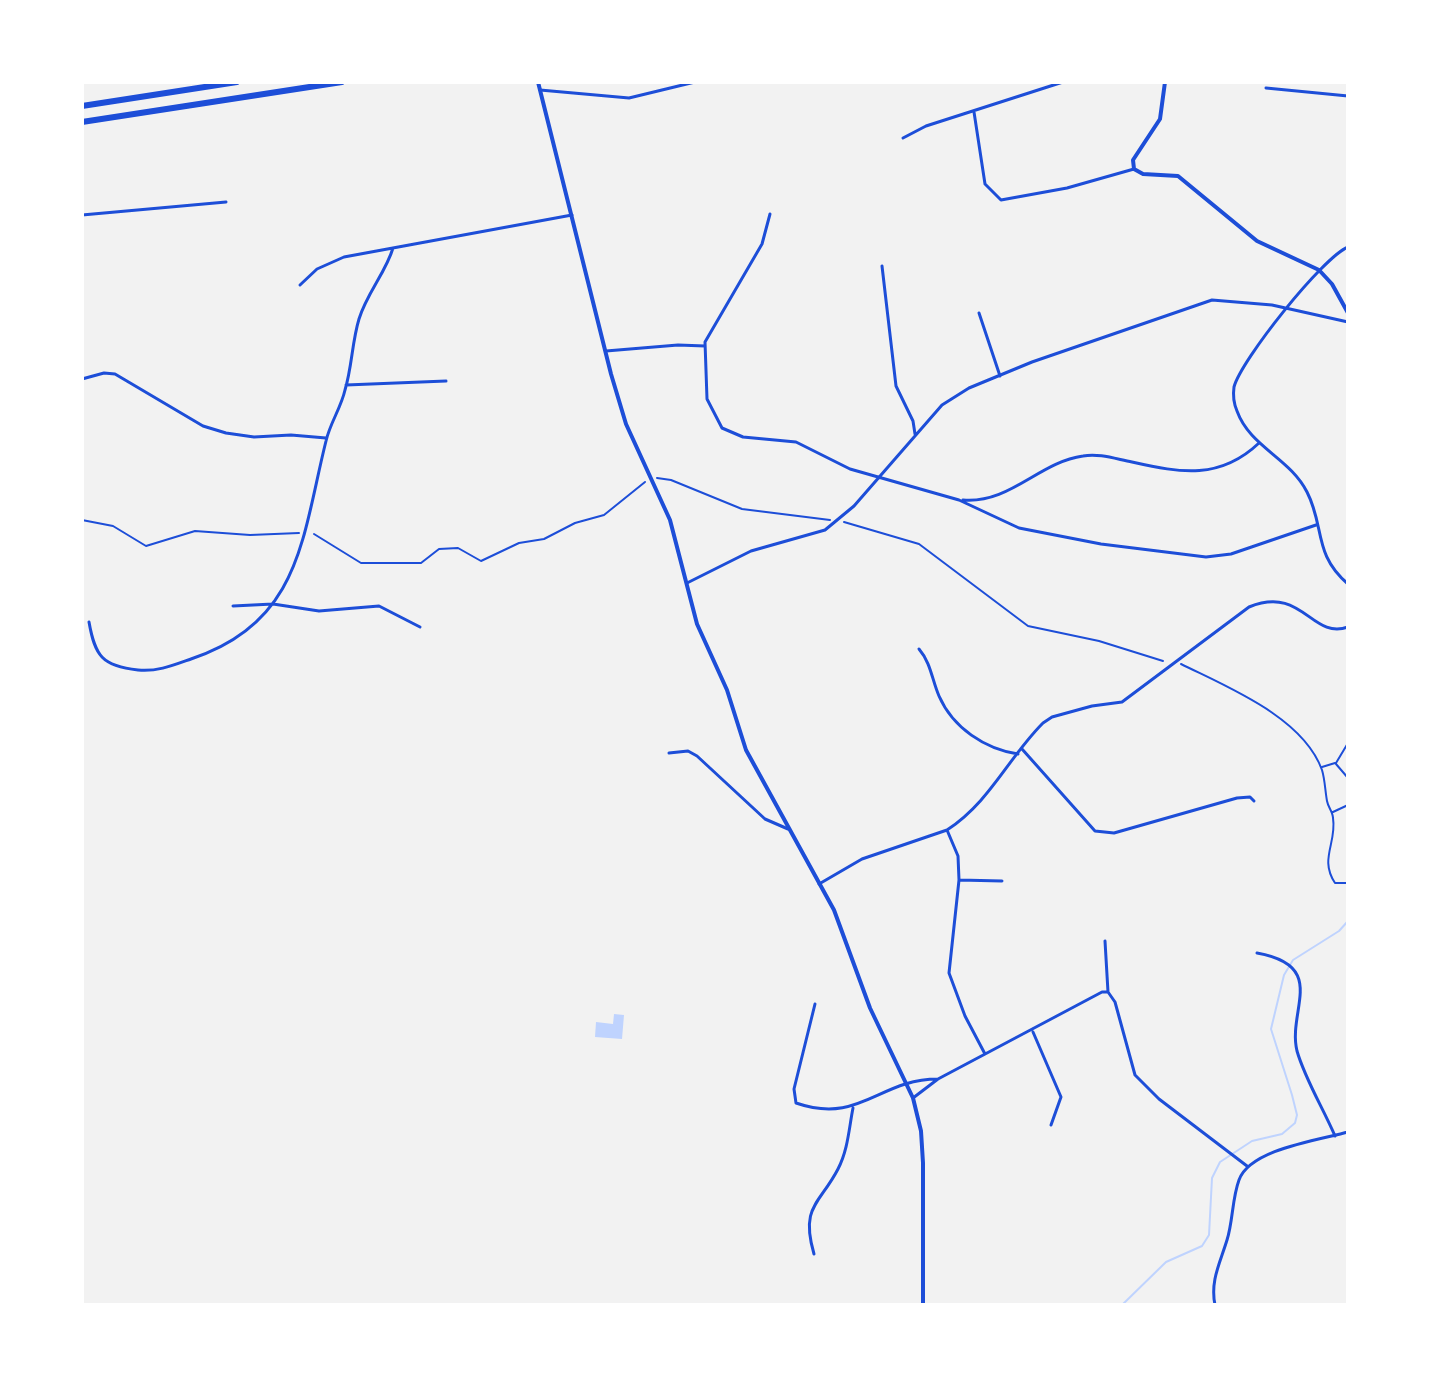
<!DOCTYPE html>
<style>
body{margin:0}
#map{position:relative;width:1430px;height:1387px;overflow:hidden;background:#f2f2f2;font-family:Mulish,sans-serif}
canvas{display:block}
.frame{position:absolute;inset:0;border:84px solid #fff;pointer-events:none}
</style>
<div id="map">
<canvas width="1430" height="1387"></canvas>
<div class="frame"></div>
</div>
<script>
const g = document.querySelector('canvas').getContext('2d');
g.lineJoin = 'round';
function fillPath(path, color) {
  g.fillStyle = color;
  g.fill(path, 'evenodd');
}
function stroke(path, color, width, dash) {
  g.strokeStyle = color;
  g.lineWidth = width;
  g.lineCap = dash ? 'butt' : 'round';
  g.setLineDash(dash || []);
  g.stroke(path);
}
fillPath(new Path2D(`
 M 614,1014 L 624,1015 L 622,1039 L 595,1037 L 596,1022 L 613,1024 Z`), '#bfd3fe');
stroke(new Path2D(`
 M 1122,1305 L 1166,1262 L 1202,1246 L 1209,1235 L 1212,1178 L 1220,1162 L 1252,1141 L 1282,1134 L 1295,1123 L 1297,1115 L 1292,1095 L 1271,1029 L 1284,975 L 1293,960 L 1339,931 L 1348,921`), '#bfd3fe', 2);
stroke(new Path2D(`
 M 657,478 L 671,480 L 742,509 L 830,520
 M 82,520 L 113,526 L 146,546 L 195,531 L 250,535 L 299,533
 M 844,522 L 919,544 L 1028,626 L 1099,641 L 1163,661
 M 314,534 L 361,563 L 421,563 L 439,549 L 458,548 L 481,561 L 519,543 L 544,539 L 575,523 L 604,515 L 645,482
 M 1181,664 C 1227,687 1303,717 1322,770 C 1325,780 1325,790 1327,801 C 1328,807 1333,812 1333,818 C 1337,843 1319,859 1335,883 L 1348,883
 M 1336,763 L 1348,743
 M 1336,764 L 1348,778
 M 1322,767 L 1335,763
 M 1333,812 L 1348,805`), '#1d4ed8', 2);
stroke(new Path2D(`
 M 1266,88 L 1348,96
 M 540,90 L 629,98 L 695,82
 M 974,112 L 985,184 L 1001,200 L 1067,188 L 1134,169
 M 903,138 L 926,126 L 1063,82
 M 770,214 L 762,244 L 705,342 L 707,399 L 722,428 L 743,437 L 796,442 L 850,469 L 959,500 L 1019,528 L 1101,544 L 1206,557 L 1231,554 L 1316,525
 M 82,215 L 226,202
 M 1348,247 C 1323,257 1241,360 1234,387 C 1233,394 1234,404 1237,411 C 1250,447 1290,458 1307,492 C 1325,527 1313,554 1348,584
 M 882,266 L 896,386 L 913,421 L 915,434
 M 300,285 L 317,269 L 344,257 L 572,215
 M 979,313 L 1000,376
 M 606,351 L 678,345 L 705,346
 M 82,379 L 104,373 L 115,374 L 203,426 L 226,433 L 254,437 L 291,435 L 326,438
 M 346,385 L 446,381
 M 963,500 C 1010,504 1039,462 1083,456 C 1099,453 1116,459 1132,462 C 1181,473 1220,480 1259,443
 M 687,583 L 751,551 L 825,530 L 854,506 L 942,405 L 969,388 L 1032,362 L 1212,300 L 1272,305 L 1348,322
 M 233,606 L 273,604 L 319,611 L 379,606 L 420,627
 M 89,622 C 95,656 102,666 138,670 C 157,672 174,665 191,659 C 301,623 302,537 326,441 C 330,423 341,408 345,390 C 352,367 352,342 359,319 C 367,293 386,272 393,248
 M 919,649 C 931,663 932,680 939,696 C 953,728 985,749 1018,754
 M 1022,749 L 1095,831 L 1114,833 L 1237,798 L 1250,797 L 1254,801
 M 669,753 L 688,751 L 697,756 L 765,819 L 788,829
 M 947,830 L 958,856 L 959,880 L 949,973 L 965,1016 L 985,1054
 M 959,880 L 1002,881
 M 819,884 L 862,859 L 947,830 C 990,802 1008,758 1043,723 L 1052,717 L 1092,706 L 1122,702 L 1249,607 C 1303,585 1311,640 1348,627
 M 1105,941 L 1108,992 L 1115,1002 L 1135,1075 L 1159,1099 L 1247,1166
 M 1257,953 C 1329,966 1287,1010 1297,1051 C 1305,1079 1323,1108 1335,1136
 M 815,1004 L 794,1089 L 796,1103 C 860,1125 879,1079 938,1079
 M 1033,1032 L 1061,1097 L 1051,1125
 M 913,1098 L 938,1079 L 1102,992 L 1108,992
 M 814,1254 C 800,1206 820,1204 838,1169 C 848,1150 849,1128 853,1108
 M 1215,1305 C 1210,1281 1220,1263 1227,1240 C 1233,1221 1232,1199 1239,1180 C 1250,1149 1319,1140 1348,1132`), '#1d4ed8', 3);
stroke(new Path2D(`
 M 538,82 L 611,374 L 626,424 L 670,520 L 697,624 L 727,690 L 746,750 L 834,910 L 870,1008 L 913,1098 L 921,1131 L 923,1163 L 923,1305
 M 1165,82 L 1160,119 L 1133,160 L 1134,169 L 1143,174 L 1178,176 L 1257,241 L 1319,270 L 1332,284 L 1348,313`), '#1d4ed8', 4);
stroke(new Path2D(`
 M 82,106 L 237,82
 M 82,122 L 342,82`), '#1d4ed8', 6);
</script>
